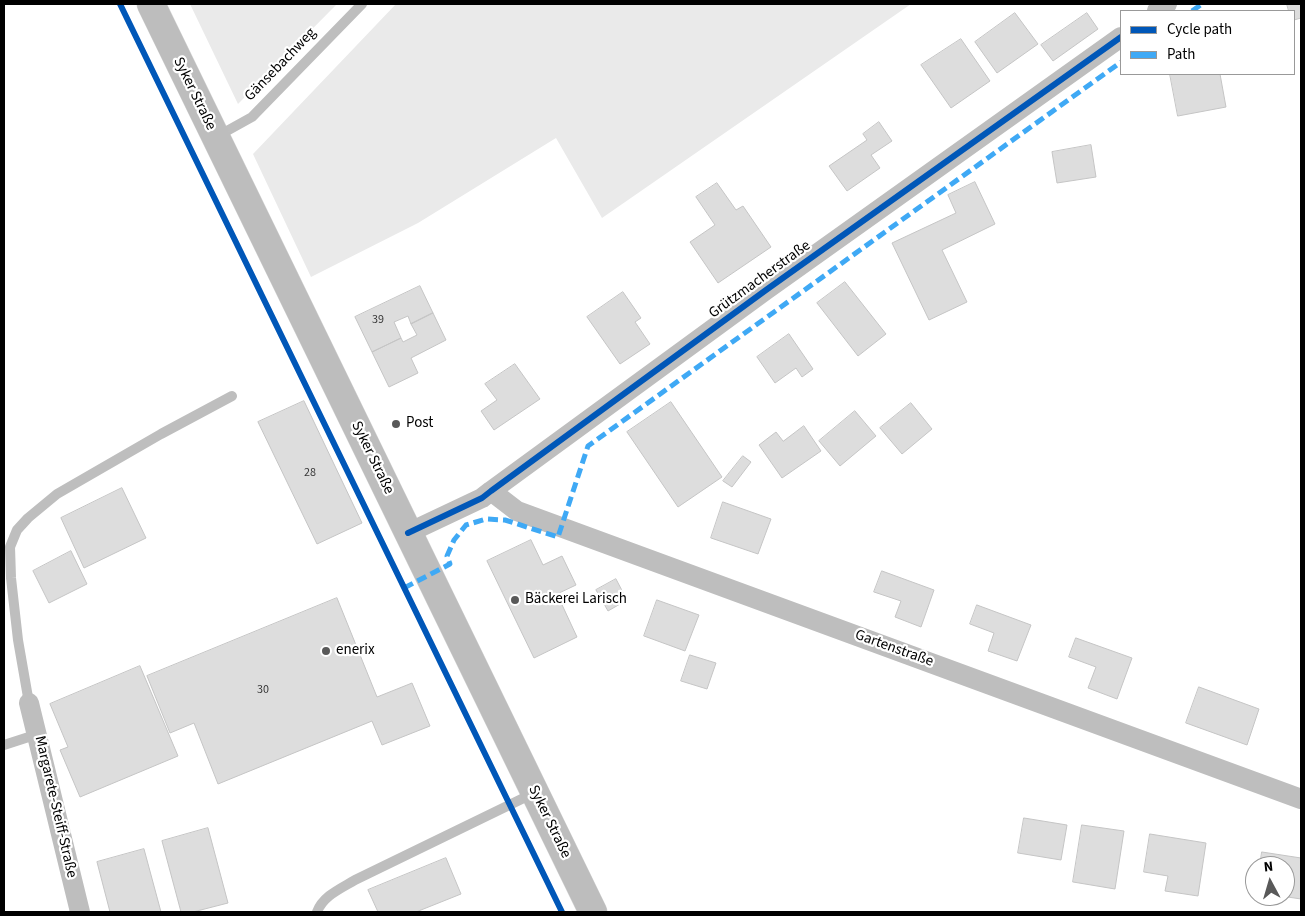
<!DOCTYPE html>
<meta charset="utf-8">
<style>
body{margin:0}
#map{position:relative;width:1305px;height:916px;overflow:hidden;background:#fff;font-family:"Source Sans 3",sans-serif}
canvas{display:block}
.frame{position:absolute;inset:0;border:5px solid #000;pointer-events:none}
.legend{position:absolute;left:1120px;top:10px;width:175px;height:65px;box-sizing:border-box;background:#fff;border:1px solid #999;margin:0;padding:6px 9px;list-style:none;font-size:15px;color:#000}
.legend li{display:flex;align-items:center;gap:10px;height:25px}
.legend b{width:25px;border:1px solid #999}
.north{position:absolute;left:1245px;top:856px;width:50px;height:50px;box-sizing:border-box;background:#fff;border:1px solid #999;border-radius:50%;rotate:354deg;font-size:14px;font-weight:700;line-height:20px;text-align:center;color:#000}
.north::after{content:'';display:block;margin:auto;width:18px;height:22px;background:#595959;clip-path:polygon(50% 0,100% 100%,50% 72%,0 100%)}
</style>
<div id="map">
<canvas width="1305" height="916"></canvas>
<div class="frame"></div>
<ul class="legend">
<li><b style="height:6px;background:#0057b8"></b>Cycle path</li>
<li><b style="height:6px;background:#3fa9f5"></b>Path</li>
</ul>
<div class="north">N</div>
</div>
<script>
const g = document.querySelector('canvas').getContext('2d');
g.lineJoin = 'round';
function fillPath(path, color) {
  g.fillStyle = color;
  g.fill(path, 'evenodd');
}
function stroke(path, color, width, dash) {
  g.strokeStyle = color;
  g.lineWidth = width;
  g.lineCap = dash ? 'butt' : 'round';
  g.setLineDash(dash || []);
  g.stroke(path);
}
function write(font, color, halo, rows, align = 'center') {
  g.font = font + ' "Source Sans 3",sans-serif';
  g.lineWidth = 4.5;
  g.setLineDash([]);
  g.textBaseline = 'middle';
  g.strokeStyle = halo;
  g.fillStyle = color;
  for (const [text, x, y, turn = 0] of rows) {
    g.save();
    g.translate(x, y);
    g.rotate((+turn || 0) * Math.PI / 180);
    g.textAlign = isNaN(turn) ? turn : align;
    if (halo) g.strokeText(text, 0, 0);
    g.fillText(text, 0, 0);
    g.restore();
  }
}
fillPath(new Path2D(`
 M 190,4 L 337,4 L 238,104 Z
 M 396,4 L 911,4 L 602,218 L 556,138 L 418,223 L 311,277 L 253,154 Z`), '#eaeaea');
const building = new Path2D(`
 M 1287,4 L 1301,4 L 1301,18 L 1294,20 L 1294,11 L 1289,11 Z
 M 1015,13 L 1038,44 L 997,73 L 975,42 Z
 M 1087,13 L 1098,29 L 1053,61 L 1041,45 Z
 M 961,39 L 990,81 L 951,108 L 921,65 Z
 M 1170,74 L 1220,74 L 1226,107 L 1178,116 Z
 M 879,122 L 892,141 L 871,155 L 880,168 L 847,191 L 829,166 L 867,140 L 863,134 Z
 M 1091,145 L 1096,177 L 1057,183 L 1052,152 Z
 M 975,182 L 995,224 L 942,250 L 967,302 L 929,320 L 892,243 L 956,213 L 948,195 Z
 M 717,183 L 736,210 L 743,206 L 771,247 L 718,283 L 690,242 L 715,225 L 696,197 Z
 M 845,282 L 886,334 L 858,356 L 817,303 Z
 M 420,286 L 433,313 L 411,324 L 408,316 L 394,322 L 401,338 L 372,352 L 355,317 Z
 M 623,292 L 641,318 L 635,322 L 650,344 L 620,364 L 587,317 Z
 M 433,313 L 446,340 L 411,358 L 418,373 L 389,387 L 372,352 L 401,338 L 403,342 L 417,335 L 411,324 Z
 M 789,334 L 813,369 L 802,377 L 796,368 L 775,383 L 757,357 Z
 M 515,364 L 540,399 L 494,430 L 481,411 L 497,400 L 485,384 Z
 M 304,401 L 362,523 L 317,544 L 258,422 Z
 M 671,402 L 722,477 L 678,507 L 627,432 Z
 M 911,403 L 932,429 L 902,454 L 880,428 Z
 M 855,411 L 876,436 L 840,466 L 819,441 Z
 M 804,426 L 821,451 L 782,478 L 759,445 L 776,432 L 783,441 Z
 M 743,456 L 751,462 L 732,487 L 723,481 Z
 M 122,488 L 146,538 L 84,568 L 61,518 Z
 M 723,502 L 771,519 L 758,554 L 711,538 Z
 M 531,540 L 543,565 L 562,556 L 576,585 L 557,594 L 577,637 L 534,658 L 487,561 Z
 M 71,551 L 87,584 L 49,603 L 33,571 Z
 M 882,571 L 934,590 L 921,627 L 895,617 L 901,601 L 874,592 Z
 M 616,579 L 627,600 L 608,611 L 596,590 Z
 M 337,598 L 377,697 L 412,683 L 430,726 L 382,745 L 372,721 L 218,784 L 194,723 L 170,733 L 147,676 Z
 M 657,600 L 699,615 L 685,651 L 644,636 Z
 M 977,605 L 1031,625 L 1017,661 L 988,651 L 994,633 L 970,624 Z
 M 1076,638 L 1132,658 L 1117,699 L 1088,688 L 1096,667 L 1069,657 Z
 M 690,655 L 716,663 L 707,689 L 681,681 Z
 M 140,666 L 178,756 L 80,797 L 60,750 L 68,747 L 50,704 Z
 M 1199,687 L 1259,709 L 1247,745 L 1186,723 Z
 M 1024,818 L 1067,825 L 1061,860 L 1018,853 Z
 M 1082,825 L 1124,831 L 1115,889 L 1073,882 Z
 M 208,828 L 228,903 L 193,912 L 181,912 L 162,841 Z
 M 1150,834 L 1206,843 L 1198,896 L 1165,891 L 1168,876 L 1144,872 Z
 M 144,849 L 161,912 L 110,912 L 97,862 Z
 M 1262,852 L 1301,858 L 1301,899 L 1281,896 L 1285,896 L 1285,866 L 1260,866 Z
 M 446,858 L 461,894 L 416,912 L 378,912 L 368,890 Z`);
fillPath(building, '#ddd');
stroke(building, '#c5c5c5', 1);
const primary = new Path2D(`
 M 151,4 L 593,912`);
stroke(primary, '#dbdbdb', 29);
stroke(new Path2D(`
 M 216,137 L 252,117 L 362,4
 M 29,703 L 18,640 L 11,578 L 10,547 L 17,530 L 28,518 L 57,494 L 161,434 L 232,396
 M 4,745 L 38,734
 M 317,912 C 323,896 340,889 355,880 L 534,793`), '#bebebe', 10);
stroke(new Path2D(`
 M 1157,11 L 1167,4
 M 491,491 L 517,511 L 1301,799
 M 408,533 L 482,498 L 491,491 L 766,290 L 1121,37
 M 29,703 L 80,912`), '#bebebe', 20);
stroke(primary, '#bdbdbd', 28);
stroke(new Path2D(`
 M 1192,11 L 1202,4
 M 404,588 L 450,564 L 447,556 L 454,540 L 466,525 L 486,519 L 505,520 L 558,537 L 588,446 L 1121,62`), '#3fa9f5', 5, [10, 5]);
stroke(new Path2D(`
 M 120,4 L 562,912
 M 408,533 L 482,498 L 491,491 L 766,290 L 1121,37`), '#0057b8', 6);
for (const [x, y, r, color] of [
 [396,424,5,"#595959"],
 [515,600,5,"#595959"],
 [326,651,5,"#595959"]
]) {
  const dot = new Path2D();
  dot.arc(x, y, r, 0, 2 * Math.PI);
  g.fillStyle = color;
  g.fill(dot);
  stroke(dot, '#fff', 2);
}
write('12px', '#373737', null, [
 ["39",378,320],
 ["28",310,473],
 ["30",263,690]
]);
write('15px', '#000', '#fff', [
 ["Gänsebachweg",281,65,-46],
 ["Syker Straße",194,94,64],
 ["Grützmacherstraße",760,280,-36],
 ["Syker Straße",372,458,64],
 ["Gartenstraße",894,649,20],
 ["Margarete-Steiff-Straße",55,807,77],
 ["Syker Straße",549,822,64]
]);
write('15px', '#000', '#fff', [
 ["Post",406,424],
 ["Bäckerei Larisch",525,600],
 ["enerix",336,651]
], 'left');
</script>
